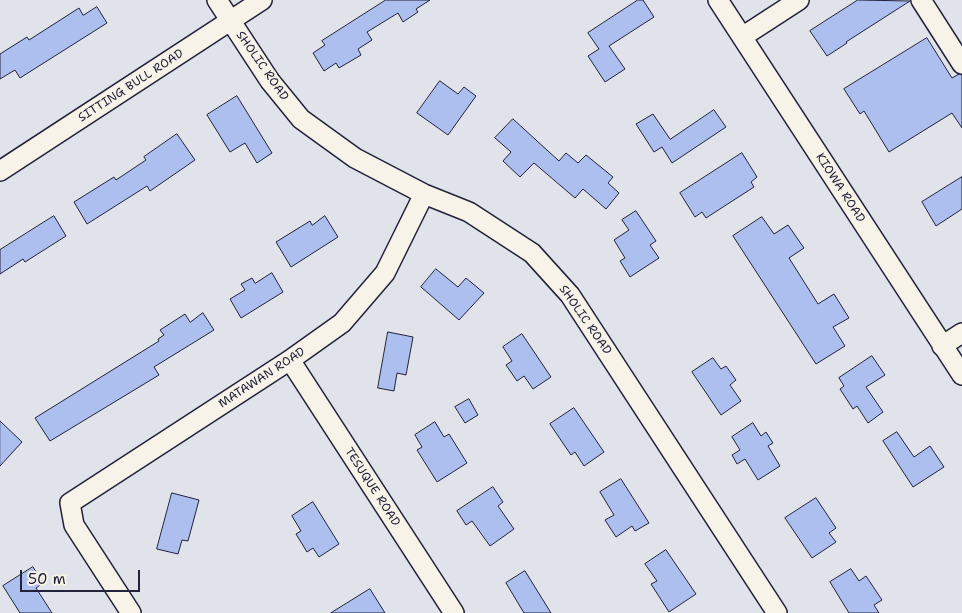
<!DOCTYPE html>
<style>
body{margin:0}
#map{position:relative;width:962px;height:613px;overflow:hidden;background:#e0e3ea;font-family:"Shantell Sans",sans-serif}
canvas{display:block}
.scale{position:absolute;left:20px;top:570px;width:120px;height:22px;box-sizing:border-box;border:2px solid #22223b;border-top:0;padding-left:6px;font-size:15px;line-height:18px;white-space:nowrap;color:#22223b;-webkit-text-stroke:4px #f7f3e8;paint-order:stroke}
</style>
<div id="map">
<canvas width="962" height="613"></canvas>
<div class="scale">50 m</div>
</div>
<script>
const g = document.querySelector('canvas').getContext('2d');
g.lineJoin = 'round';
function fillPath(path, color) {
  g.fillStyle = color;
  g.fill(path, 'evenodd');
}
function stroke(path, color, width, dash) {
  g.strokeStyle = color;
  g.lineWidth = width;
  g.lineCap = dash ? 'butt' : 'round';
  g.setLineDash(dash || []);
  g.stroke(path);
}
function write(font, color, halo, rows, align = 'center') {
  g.font = font + ' "Shantell Sans",sans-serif';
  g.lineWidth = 4.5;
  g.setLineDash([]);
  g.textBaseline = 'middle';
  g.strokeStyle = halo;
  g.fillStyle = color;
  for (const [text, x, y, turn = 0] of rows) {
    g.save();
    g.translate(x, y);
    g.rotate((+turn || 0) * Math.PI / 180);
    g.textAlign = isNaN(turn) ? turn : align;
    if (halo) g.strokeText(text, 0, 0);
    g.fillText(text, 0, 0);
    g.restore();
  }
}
const building = new Path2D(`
 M 386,0 L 430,0 L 416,9 L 418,12 L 403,22 L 398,13 L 367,32 L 372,40 L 358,49 L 361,55 L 339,68 L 336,63 L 324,71 L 313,53 L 325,45 L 322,41 Z
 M 638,0 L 643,0 L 654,17 L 609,46 L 625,69 L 605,82 L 588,56 L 599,49 L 588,33 Z
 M 858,0 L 910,1 L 846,42 L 847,43 L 827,56 L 810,31 Z
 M 97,7 L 107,23 L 20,78 L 15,70 L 0,79 L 0,54 L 27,37 L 29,40 L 79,8 L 83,15 Z
 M 927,38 L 952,78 L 959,74 L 962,75 L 962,128 L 952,113 L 889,152 L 864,111 L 860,114 L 844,89 Z
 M 440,81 L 458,94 L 464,87 L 476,96 L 448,135 L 417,113 Z
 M 237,96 L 272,153 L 257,163 L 245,143 L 230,152 L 207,115 Z
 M 714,110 L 726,127 L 672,163 L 662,147 L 654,152 L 636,124 L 653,114 L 670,139 Z
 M 513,119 L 559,161 L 566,153 L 578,163 L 586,155 L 613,177 L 608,183 L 619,193 L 606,209 L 583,189 L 575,198 L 534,163 L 520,177 L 503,161 L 511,152 L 495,138 Z
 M 177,134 L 195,160 L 150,191 L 147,186 L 87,224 L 74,202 L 114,177 L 116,180 L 146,160 L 144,157 Z
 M 742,153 L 757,177 L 751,182 L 754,187 L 706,218 L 702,212 L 695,217 L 680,193 Z
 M 962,177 L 962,209 L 936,226 L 922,202 Z
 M 636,211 L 656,241 L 650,245 L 659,258 L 630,277 L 620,261 L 625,258 L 614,240 L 629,230 L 622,220 Z
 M 54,216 L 66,236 L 25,262 L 23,259 L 0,274 L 0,250 Z
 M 325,216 L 338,237 L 291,267 L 276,242 L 310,221 L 312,225 Z
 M 762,217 L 774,234 L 788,225 L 804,248 L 789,258 L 818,304 L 834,294 L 849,318 L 833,327 L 845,346 L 816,364 L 733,236 Z
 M 436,269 L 458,287 L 466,278 L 484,293 L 459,320 L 421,287 Z
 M 272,273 L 283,292 L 241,318 L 230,299 L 245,290 L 241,284 L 252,278 L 255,283 Z
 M 203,313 L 214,330 L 154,367 L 159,375 L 50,441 L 35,418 L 159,341 L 158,339 L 164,335 L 160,330 L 185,314 L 190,322 Z
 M 388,332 L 413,337 L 406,375 L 397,373 L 394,391 L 378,388 Z
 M 522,334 L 551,377 L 533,389 L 524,376 L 517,381 L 506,365 L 512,361 L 503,347 Z
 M 872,356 L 885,375 L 866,387 L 883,412 L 868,423 L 857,406 L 853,409 L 840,389 L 844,386 L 839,378 Z
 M 713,358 L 721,369 L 726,366 L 736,380 L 730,385 L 741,401 L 721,415 L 692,372 Z
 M 469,399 L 478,415 L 465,423 L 455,407 Z
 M 574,408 L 604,452 L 584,466 L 575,452 L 571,455 L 550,424 Z
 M 0,421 L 22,442 L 0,466 Z
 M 435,422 L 444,437 L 449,434 L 467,463 L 437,482 L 417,450 L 422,447 L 415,435 Z
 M 753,423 L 761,436 L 766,432 L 773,443 L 768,446 L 780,466 L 758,480 L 745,459 L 737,464 L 732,455 L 740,450 L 732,437 Z
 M 897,432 L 914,457 L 930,446 L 944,467 L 913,487 L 883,441 Z
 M 621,479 L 649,523 L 635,531 L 632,526 L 616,537 L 605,520 L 614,515 L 600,492 Z
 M 493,487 L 503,502 L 498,506 L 514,529 L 490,546 L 472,521 L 466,525 L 457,511 Z
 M 172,493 L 199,500 L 188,541 L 182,540 L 178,554 L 157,549 Z
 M 816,498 L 836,528 L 829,533 L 836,542 L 812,558 L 785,518 Z
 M 313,502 L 339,544 L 319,557 L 313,548 L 307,552 L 296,534 L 301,531 L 292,516 Z
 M 666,550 L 696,594 L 669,612 L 651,584 L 657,581 L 645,564 Z
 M 33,567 L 43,583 L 36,588 L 52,613 L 20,613 L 3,586 Z
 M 851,569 L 859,581 L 866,576 L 882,600 L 874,605 L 879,613 L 849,613 L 830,582 Z
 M 525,571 L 551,613 L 524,613 L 506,583 Z
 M 370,589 L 385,613 L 331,613 Z`);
fillPath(building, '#acbfee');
stroke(building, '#22223b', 1);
const minor = new Path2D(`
 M 217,0 L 270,81 L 301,119 L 355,158 L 424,194 L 469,212 L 532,253 L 570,295 L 777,613
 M 718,0 L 962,375
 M 921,0 L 962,64
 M 742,37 L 799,0
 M 0,171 L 262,0
 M 942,346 L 962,333
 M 290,360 L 454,613
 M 131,613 L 74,525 L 70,503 L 290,360 L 342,323 L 385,273 L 424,194`);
stroke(minor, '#22223b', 22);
stroke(minor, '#f7f3e8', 19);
write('12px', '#22223b', '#f7f3e8', [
 ["SHOLIC ROAD",262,66,55],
 ["SITTING BULL ROAD",131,86,-33],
 ["KIOWA ROAD",840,188,57],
 ["SHOLIC ROAD",585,320,55],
 ["MATAWAN ROAD",262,378,-33],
 ["TESUQUE ROAD",372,487,57]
]);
</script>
